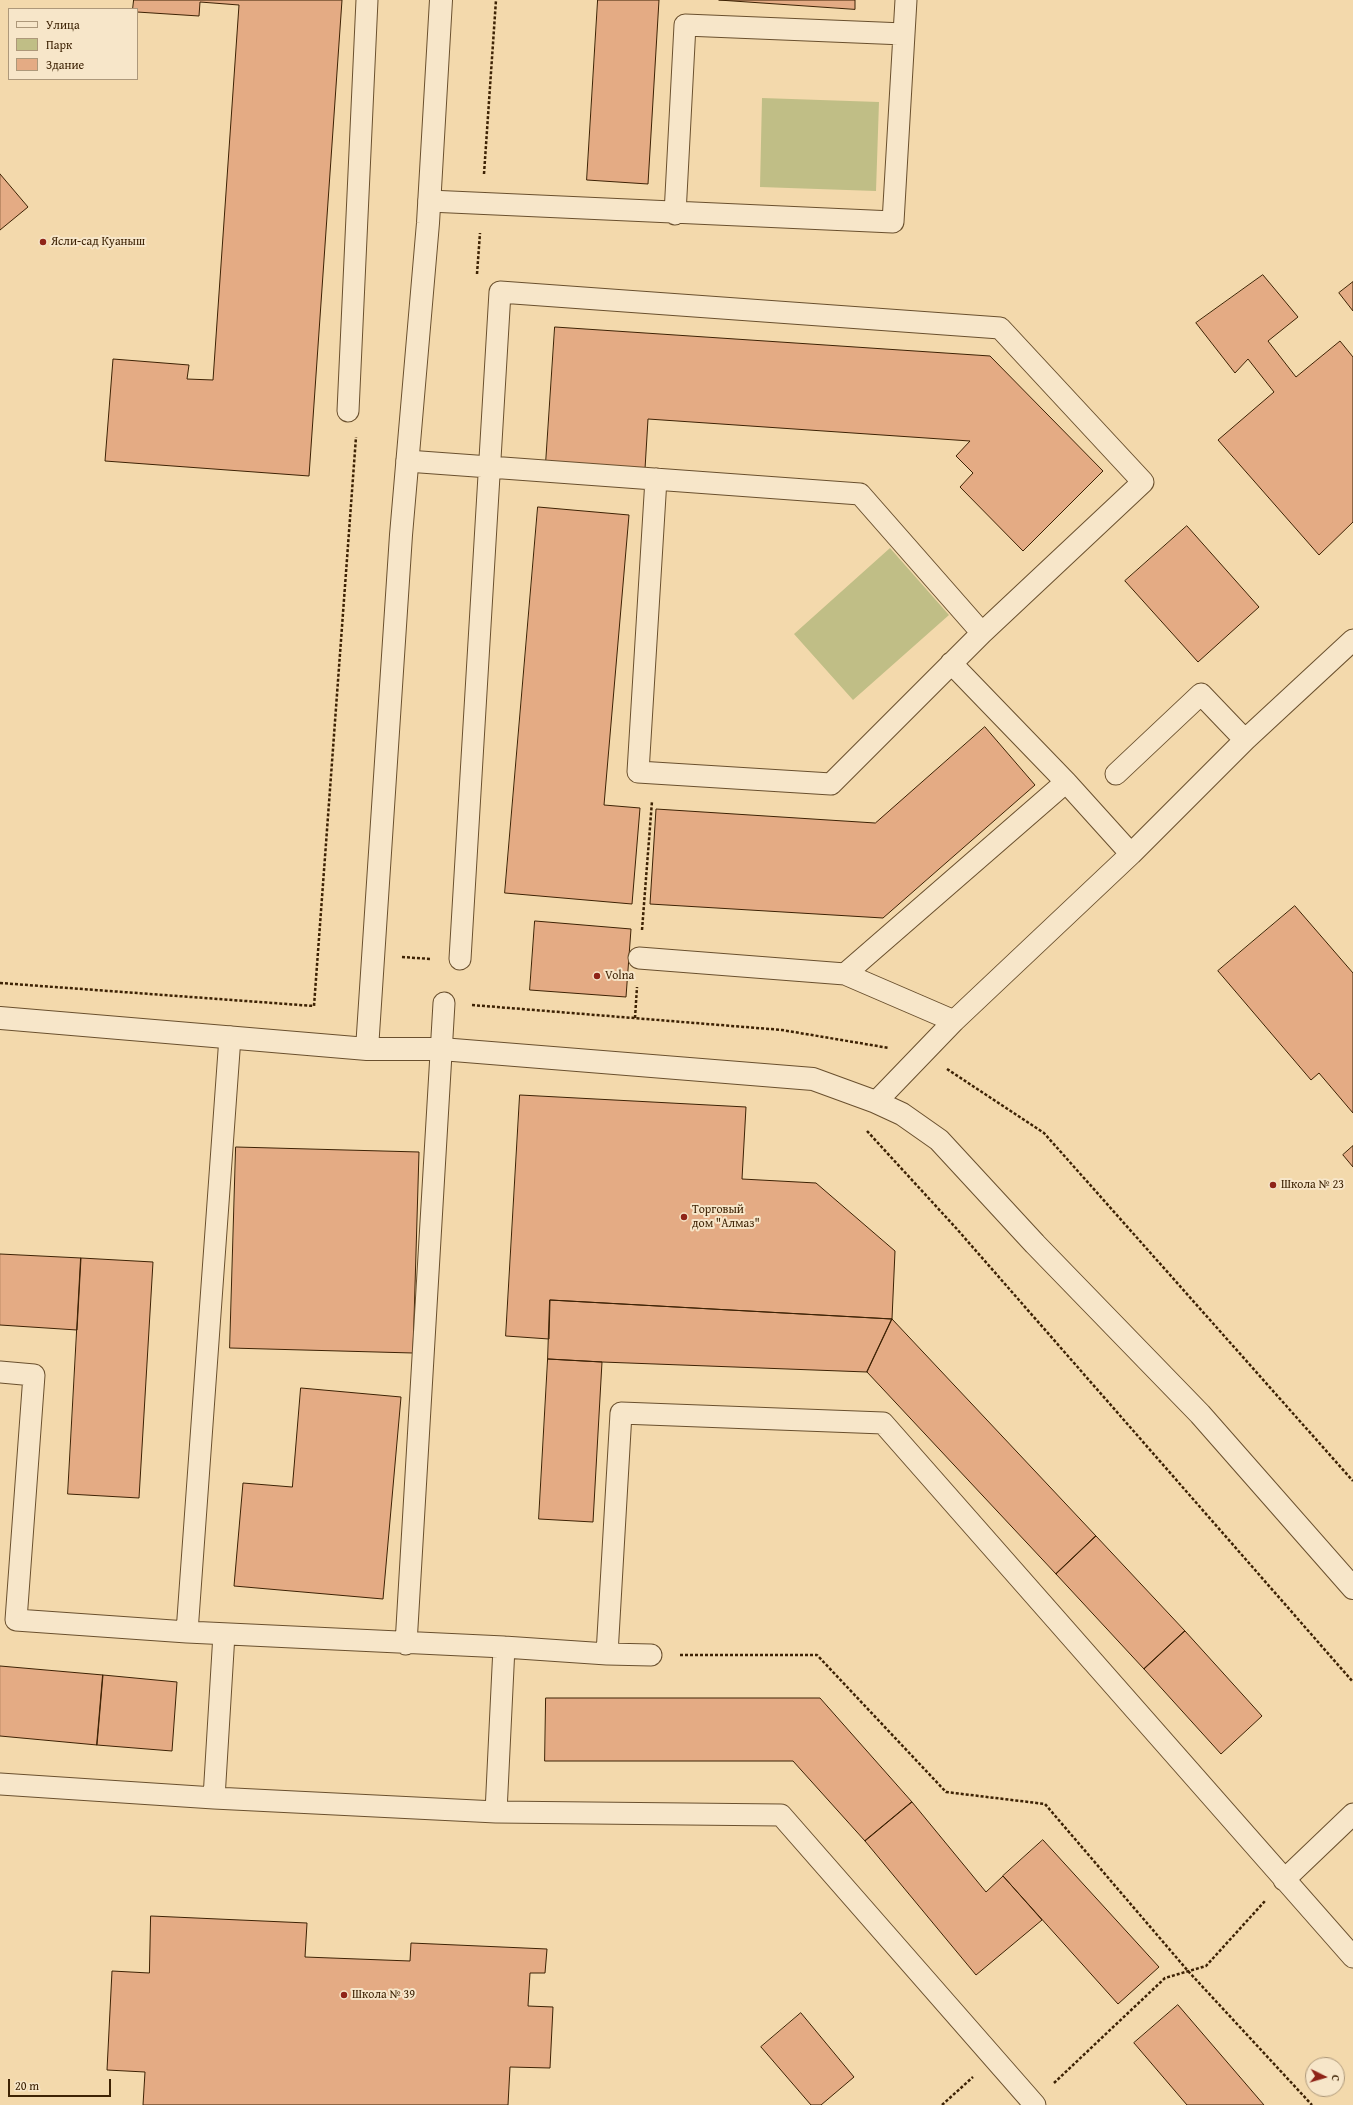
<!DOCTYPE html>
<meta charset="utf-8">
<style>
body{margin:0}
#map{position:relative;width:1353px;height:2105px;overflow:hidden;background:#f3d9ac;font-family:"Gentium Book Plus",serif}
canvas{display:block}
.legend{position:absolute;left:8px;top:8px;width:130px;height:72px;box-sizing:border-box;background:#f7e6c9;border:1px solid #ad987a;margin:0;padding:5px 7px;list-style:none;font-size:12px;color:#3d2204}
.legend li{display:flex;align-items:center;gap:8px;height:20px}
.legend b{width:20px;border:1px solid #ad987a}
.north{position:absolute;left:1305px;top:2057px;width:40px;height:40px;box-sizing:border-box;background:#f7e6c9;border:1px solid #ad987a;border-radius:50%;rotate:95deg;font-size:11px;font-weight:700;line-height:16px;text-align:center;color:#3d2204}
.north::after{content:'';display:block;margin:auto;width:14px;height:18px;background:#8f2418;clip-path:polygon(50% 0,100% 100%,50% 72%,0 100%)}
.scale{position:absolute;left:8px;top:2079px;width:103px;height:18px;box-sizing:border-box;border:2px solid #3d2204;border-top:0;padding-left:5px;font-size:12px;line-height:14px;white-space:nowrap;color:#3d2204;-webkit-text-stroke:3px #f7e6c9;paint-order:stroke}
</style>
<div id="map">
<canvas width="1353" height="2105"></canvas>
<ul class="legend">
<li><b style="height:5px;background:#f7e6c9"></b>Улица</li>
<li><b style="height:11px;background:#c0be86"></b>Парк</li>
<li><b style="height:11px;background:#e4ab84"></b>Здание</li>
</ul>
<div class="north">С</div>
<div class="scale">20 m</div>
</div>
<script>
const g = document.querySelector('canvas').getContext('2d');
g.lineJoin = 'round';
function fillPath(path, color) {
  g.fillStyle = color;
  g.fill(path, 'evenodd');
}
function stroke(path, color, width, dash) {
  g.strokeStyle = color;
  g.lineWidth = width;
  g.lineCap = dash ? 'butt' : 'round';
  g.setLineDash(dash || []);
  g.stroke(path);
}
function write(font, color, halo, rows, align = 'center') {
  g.font = font + ' "Gentium Book Plus",serif';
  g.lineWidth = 4;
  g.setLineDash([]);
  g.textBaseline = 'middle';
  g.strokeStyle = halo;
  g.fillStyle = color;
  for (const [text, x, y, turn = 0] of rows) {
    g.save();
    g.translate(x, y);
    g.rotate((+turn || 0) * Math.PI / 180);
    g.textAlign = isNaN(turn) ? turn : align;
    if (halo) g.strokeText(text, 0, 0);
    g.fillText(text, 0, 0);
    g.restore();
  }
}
fillPath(new Path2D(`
 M 762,98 L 879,102 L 876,191 L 760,187 Z
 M 890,548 L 949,615 L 853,700 L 794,634 Z`), '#c0be86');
const building = new Path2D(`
 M 134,0 L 342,0 L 309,476 L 105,461 L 113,359 L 189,365 L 187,379 L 213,380 L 239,5 L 200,2 L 199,16 L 137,12 L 137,9 L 133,9 Z
 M 598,0 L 659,0 L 648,184 L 587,180 Z
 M 719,0 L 855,0 L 855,9 Z
 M 0,174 L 28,207 L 0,230 Z
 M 1263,275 L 1298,317 L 1268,341 L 1296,377 L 1340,341 L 1353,357 L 1353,522 L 1319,555 L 1218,440 L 1274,392 L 1248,359 L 1235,373 L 1196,323 Z
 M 1353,282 L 1353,311 L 1339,293 Z
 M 555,327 L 990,356 L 1103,471 L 1023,551 L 960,487 L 973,473 L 956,456 L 970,441 L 648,419 L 645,469 L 546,463 Z
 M 538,507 L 629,515 L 604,805 L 640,808 L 632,904 L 505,893 Z
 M 1187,526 L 1259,607 L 1198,662 L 1125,581 Z
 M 985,727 L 1035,785 L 883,918 L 650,904 L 656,809 L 875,823 Z
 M 1295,906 L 1353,973 L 1353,1113 L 1319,1073 L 1311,1080 L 1218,971 Z
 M 535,921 L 631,929 L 626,997 L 530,990 Z
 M 520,1095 L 746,1107 L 742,1179 L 816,1183 L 895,1251 L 892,1319 L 550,1300 L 549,1339 L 506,1336 Z
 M 1353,1146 L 1353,1167 L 1343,1155 Z
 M 236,1147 L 419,1152 L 413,1353 L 230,1348 Z
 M 0,1254 L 81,1258 L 77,1330 L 0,1325 Z
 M 81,1258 L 153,1262 L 139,1498 L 68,1494 Z
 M 550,1300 L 892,1319 L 867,1372 L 602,1362 L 548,1359 Z
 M 892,1319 L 1096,1536 L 1056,1574 L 867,1372 Z
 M 548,1359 L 602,1362 L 593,1522 L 539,1519 Z
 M 301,1388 L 401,1397 L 383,1599 L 234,1586 L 243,1483 L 292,1487 Z
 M 1096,1536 L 1185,1631 L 1144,1669 L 1056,1574 Z
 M 1185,1631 L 1262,1716 L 1221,1754 L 1144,1669 Z
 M 0,1666 L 103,1675 L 97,1745 L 0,1736 Z
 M 103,1675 L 177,1682 L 172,1751 L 97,1745 Z
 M 546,1698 L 820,1698 L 912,1802 L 865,1841 L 793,1761 L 545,1761 Z
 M 912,1802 L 986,1892 L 1003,1876 L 1042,1920 L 976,1975 L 865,1841 Z
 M 1043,1840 L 1159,1967 L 1118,2004 L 1003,1876 Z
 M 151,1916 L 307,1923 L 305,1957 L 410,1961 L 411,1943 L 547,1949 L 545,1973 L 530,1973 L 528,2006 L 553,2007 L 550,2068 L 510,2067 L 508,2105 L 143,2105 L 145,2072 L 107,2070 L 112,1971 L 149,1973 Z
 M 1178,2005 L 1264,2105 L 1187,2105 L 1134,2043 Z
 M 801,2013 L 854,2077 L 821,2105 L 811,2105 L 761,2047 Z`);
fillPath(building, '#e4ab84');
stroke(building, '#3d2204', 1);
const service = new Path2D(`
 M 904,34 L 906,0
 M 429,201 L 893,222 L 904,34 L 685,25 L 675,214
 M 348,411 L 367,0
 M 407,461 C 558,472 709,483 860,494 L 982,633 L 1143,482 L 1000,328 L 500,292 L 460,959
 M 656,479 L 638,772 L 831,784 L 982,633
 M 951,663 L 1066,782 L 1131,854
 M 1116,774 L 1201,694 L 1245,740
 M 639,958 L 845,974 L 954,1021
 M 845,974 L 1066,782
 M 230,1037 L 187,1632 L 504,1647 L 607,1654 L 651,1655
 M 876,1102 L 954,1021 L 1131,854 L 1245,740 L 1353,640
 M 0,1372 L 34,1375 L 16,1620 L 187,1632
 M 406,1644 L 444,1003
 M 607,1654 L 621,1413 L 883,1423 L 1353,1957
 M 0,1784 L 214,1798 L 496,1812 L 781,1815 L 1035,2105
 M 214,1798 L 224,1634
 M 496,1812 L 504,1647
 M 1284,1880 L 1353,1814`);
const tertiary = new Path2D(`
 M 0,1018 L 367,1049 L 441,1049 L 813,1079 L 876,1102 L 902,1114 L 939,1140 L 1035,1244 L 1200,1414 L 1353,1588
 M 367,1049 L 401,535 L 428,223 L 441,0`);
stroke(service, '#6a502e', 23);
stroke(tertiary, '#6a502e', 24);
stroke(new Path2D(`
 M 484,174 L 496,0
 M 477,274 L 480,233
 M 642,930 L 652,801
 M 402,957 L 431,959
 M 0,983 L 314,1006 L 356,437
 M 472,1005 L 782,1030 L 889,1048
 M 635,1018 L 637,987
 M 947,1069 L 1044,1133 L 1353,1481
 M 867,1131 L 956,1228 L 1353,1682
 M 680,1655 L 817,1655 L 946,1792 L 1045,1804 L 1188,1971 L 1312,2105
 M 1054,2083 L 1165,1978 L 1206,1966 L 1265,1901
 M 942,2105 L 973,2077`), '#3d2204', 2.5, [3, 2]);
stroke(service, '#f7e6c9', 21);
stroke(tertiary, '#f7e6c9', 22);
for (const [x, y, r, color] of [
 [43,242,4,"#8f2418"],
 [597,976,4,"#8f2418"],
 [1273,1185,4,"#8f2418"],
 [684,1217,4,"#8f2418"],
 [344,1995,4,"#8f2418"]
]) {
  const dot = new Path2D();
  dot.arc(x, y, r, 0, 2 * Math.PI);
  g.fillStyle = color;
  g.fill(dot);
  stroke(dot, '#f7e6c9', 1.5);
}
write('12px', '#3d2204', '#f7e6c9', [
 ["Ясли-сад Куаныш",51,242],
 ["Volna",605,976],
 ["Школа № 23",1281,1185],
 ["Торговый",692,1210],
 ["дом \"Алмаз\"",692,1224],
 ["Школа № 39",352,1995]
], 'left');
</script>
